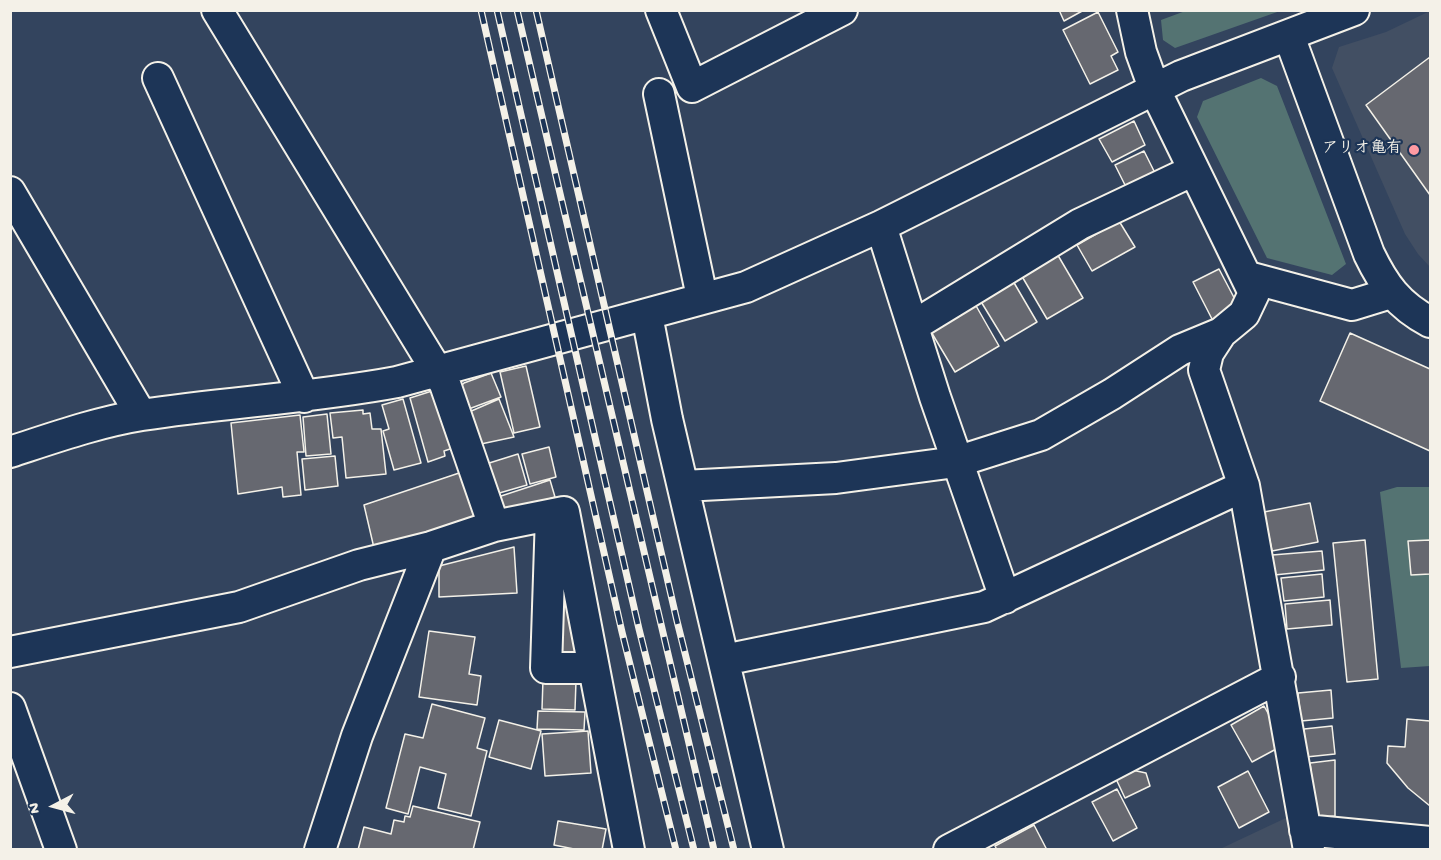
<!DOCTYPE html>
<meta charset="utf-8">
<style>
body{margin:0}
#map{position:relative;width:1441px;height:860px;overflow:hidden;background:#33445e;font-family:"Gochi Hand",sans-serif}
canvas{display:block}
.frame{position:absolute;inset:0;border:12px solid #f4f1e8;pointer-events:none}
.north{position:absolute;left:24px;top:776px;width:60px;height:60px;-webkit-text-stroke:4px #1d3557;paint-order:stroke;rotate:264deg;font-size:16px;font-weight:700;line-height:24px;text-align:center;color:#f4f1e8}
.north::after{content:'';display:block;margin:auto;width:21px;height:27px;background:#f4f1e8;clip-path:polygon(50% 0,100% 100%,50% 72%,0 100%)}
</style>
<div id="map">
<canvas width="1441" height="860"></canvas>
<div class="frame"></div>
<div class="north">N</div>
</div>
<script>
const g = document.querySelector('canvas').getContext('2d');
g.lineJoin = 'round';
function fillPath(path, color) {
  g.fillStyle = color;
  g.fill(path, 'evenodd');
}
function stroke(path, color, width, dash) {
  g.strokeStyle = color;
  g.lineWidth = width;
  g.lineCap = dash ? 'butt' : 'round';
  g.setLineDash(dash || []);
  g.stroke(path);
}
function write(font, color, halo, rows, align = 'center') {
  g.font = font + ' "Gochi Hand","Klee One",sans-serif';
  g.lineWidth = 4.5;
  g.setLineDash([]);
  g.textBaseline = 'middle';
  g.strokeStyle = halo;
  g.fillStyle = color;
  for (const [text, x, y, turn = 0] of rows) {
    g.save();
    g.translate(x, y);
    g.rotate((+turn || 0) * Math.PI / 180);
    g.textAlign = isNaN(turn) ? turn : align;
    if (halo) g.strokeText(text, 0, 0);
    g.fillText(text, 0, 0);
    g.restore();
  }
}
fillPath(new Path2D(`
 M 1430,11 L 1430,267 L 1418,254 L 1405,234 L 1332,68 L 1339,47 L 1386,32 Z
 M 1290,816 L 1295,849 L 1220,849 Z`), '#424f63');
fillPath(new Path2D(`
 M 1188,10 L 1280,10 L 1280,11 L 1175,48 L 1163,40 L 1161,20 Z
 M 1261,78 L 1277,86 L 1346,264 L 1332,275 L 1267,258 L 1197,117 L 1203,101 Z
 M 1397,487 L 1430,487 L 1430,666 L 1401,668 L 1380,492 Z`), '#547372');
const building = new Path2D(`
 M 1059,10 L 1084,10 L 1064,21 Z
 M 1098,12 L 1118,52 L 1111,56 L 1118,70 L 1090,84 L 1063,30 Z
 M 1430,57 L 1430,195 L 1366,105 Z
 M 1134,121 L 1145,145 L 1112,162 L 1099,139 Z
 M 1144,151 L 1156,175 L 1127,189 L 1115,165 Z
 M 1119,221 L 1135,247 L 1092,271 L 1077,245 Z
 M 1056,252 L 1083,298 L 1047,319 L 1020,273 Z
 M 1219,269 L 1239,307 L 1213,321 L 1193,282 Z
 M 1013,281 L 1037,322 L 1005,341 L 980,300 Z
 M 975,304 L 999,346 L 955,372 L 930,330 Z
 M 1350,333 L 1430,369 L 1430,451 L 1320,401 Z
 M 526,366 L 540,427 L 514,433 L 500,372 Z
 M 491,373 L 501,397 L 466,410 L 458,389 L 464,383 Z
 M 435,390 L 456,447 L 444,451 L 445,456 L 428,462 L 410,398 Z
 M 403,399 L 421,463 L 394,470 L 383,431 L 389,429 L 382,405 Z
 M 499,399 L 514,437 L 481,444 L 469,412 Z
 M 363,410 L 363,414 L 370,413 L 372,429 L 381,429 L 386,474 L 346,478 L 342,437 L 333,438 L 330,413 Z
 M 327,414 L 331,454 L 306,456 L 303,417 Z
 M 300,415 L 304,452 L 297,452 L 301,495 L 283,497 L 282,487 L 238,494 L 231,423 Z
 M 549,447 L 556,477 L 530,484 L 522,454 Z
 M 518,454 L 527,485 L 496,494 L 486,464 Z
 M 335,456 L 338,486 L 305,490 L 302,459 Z
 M 465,471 L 480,517 L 374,548 L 364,505 Z
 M 550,480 L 555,497 L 503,514 L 498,497 Z
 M 1310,503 L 1318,542 L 1272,551 L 1264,512 Z
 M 1365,540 L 1378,679 L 1347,682 L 1333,543 Z
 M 1430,540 L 1430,574 L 1411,575 L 1408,541 Z
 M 514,547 L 517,593 L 439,597 L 439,566 Z
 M 1322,551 L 1324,570 L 1274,575 L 1272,555 Z
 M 1322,574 L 1324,597 L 1284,601 L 1281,578 Z
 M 564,583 L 580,657 L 555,656 Z
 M 1330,600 L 1332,625 L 1287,629 L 1285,604 Z
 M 429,631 L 475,637 L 469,674 L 481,676 L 477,705 L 419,697 Z
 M 543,679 L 576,681 L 575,710 L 542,709 Z
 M 1331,690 L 1333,718 L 1301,721 L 1298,693 Z
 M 432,704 L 485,718 L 477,748 L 487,751 L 471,816 L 438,808 L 446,774 L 420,767 L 408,814 L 386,808 L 405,734 L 423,738 Z
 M 1264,706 L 1278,731 L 1278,748 L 1252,762 L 1231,725 Z
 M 538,711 L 585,712 L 584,730 L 537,729 Z
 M 1407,719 L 1430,721 L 1430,806 L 1408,788 L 1387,763 L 1388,746 L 1405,747 Z
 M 499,720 L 541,731 L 531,769 L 489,757 Z
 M 1332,726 L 1335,754 L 1306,757 L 1304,729 Z
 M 588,731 L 591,773 L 545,776 L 542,734 Z
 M 1335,760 L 1335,816 L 1317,818 L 1310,763 Z
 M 1132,770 L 1146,773 L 1150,786 L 1125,798 L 1116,779 Z
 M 1248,771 L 1269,812 L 1239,828 L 1218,787 Z
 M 1117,789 L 1137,828 L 1113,841 L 1092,802 Z
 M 413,806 L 480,822 L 473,850 L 358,850 L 364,827 L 391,834 L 394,820 L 404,822 L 405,816 L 410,817 Z
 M 558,821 L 606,829 L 602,850 L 579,850 L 554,845 Z
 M 1034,825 L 1047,850 L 997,850 L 995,846 Z`);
fillPath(building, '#666870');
stroke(building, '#f4f1e8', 1.5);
const minor = new Path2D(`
 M 217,10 L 445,384 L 494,526
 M 661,10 L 692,87 L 842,10
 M 1132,10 L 1141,52 L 1154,88 L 1254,293 L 1244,314 L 1221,333 L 1208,353 L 1204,370 L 1244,486 L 1309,850
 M 1289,36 L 1369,254 C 1384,285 1398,305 1430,322
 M 158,78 L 304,397
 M 659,94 L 702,297
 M 10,192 L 141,415
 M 881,226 L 935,397 L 1005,598
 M 1248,277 L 1352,305 L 1391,293
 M 647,315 L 667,419 L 768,850
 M 913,326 L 1080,224 L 1192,171
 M 10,452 C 53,438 98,422 142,415 C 227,402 312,398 397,382 L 746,287 L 881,226 L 1181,76 L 1354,10
 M 683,486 L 836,478 L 956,462 L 1041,435 L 1112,394 L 1180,350 L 1221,333
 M 551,515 L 546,668 L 593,668
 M 10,652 L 239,607 L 359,565 L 431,547 L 494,526 L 564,512 L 629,850
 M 724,660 L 984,607 L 1244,486
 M 10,708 L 61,850
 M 1305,830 L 1430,842
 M 320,850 L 357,736 L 431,547
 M 949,850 L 1280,677`);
stroke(minor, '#f4f1e8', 34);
stroke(minor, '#1d3557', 30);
const rail = new Path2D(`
 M 481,10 L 622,632 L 676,850
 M 497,10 L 639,629 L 694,850
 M 517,10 L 714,850
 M 536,10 L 677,621 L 734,850`);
stroke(rail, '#f4f1e8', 7);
stroke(rail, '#1d3557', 4.5, [14]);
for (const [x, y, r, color] of [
 [1414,150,6,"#ff9aa2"]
]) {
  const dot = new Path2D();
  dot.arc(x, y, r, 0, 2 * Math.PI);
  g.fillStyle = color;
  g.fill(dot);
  stroke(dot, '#1d3557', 2);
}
write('bold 16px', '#f4f1e8', '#1d3557', [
 ["アリオ亀有",1402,150]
], 'right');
</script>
